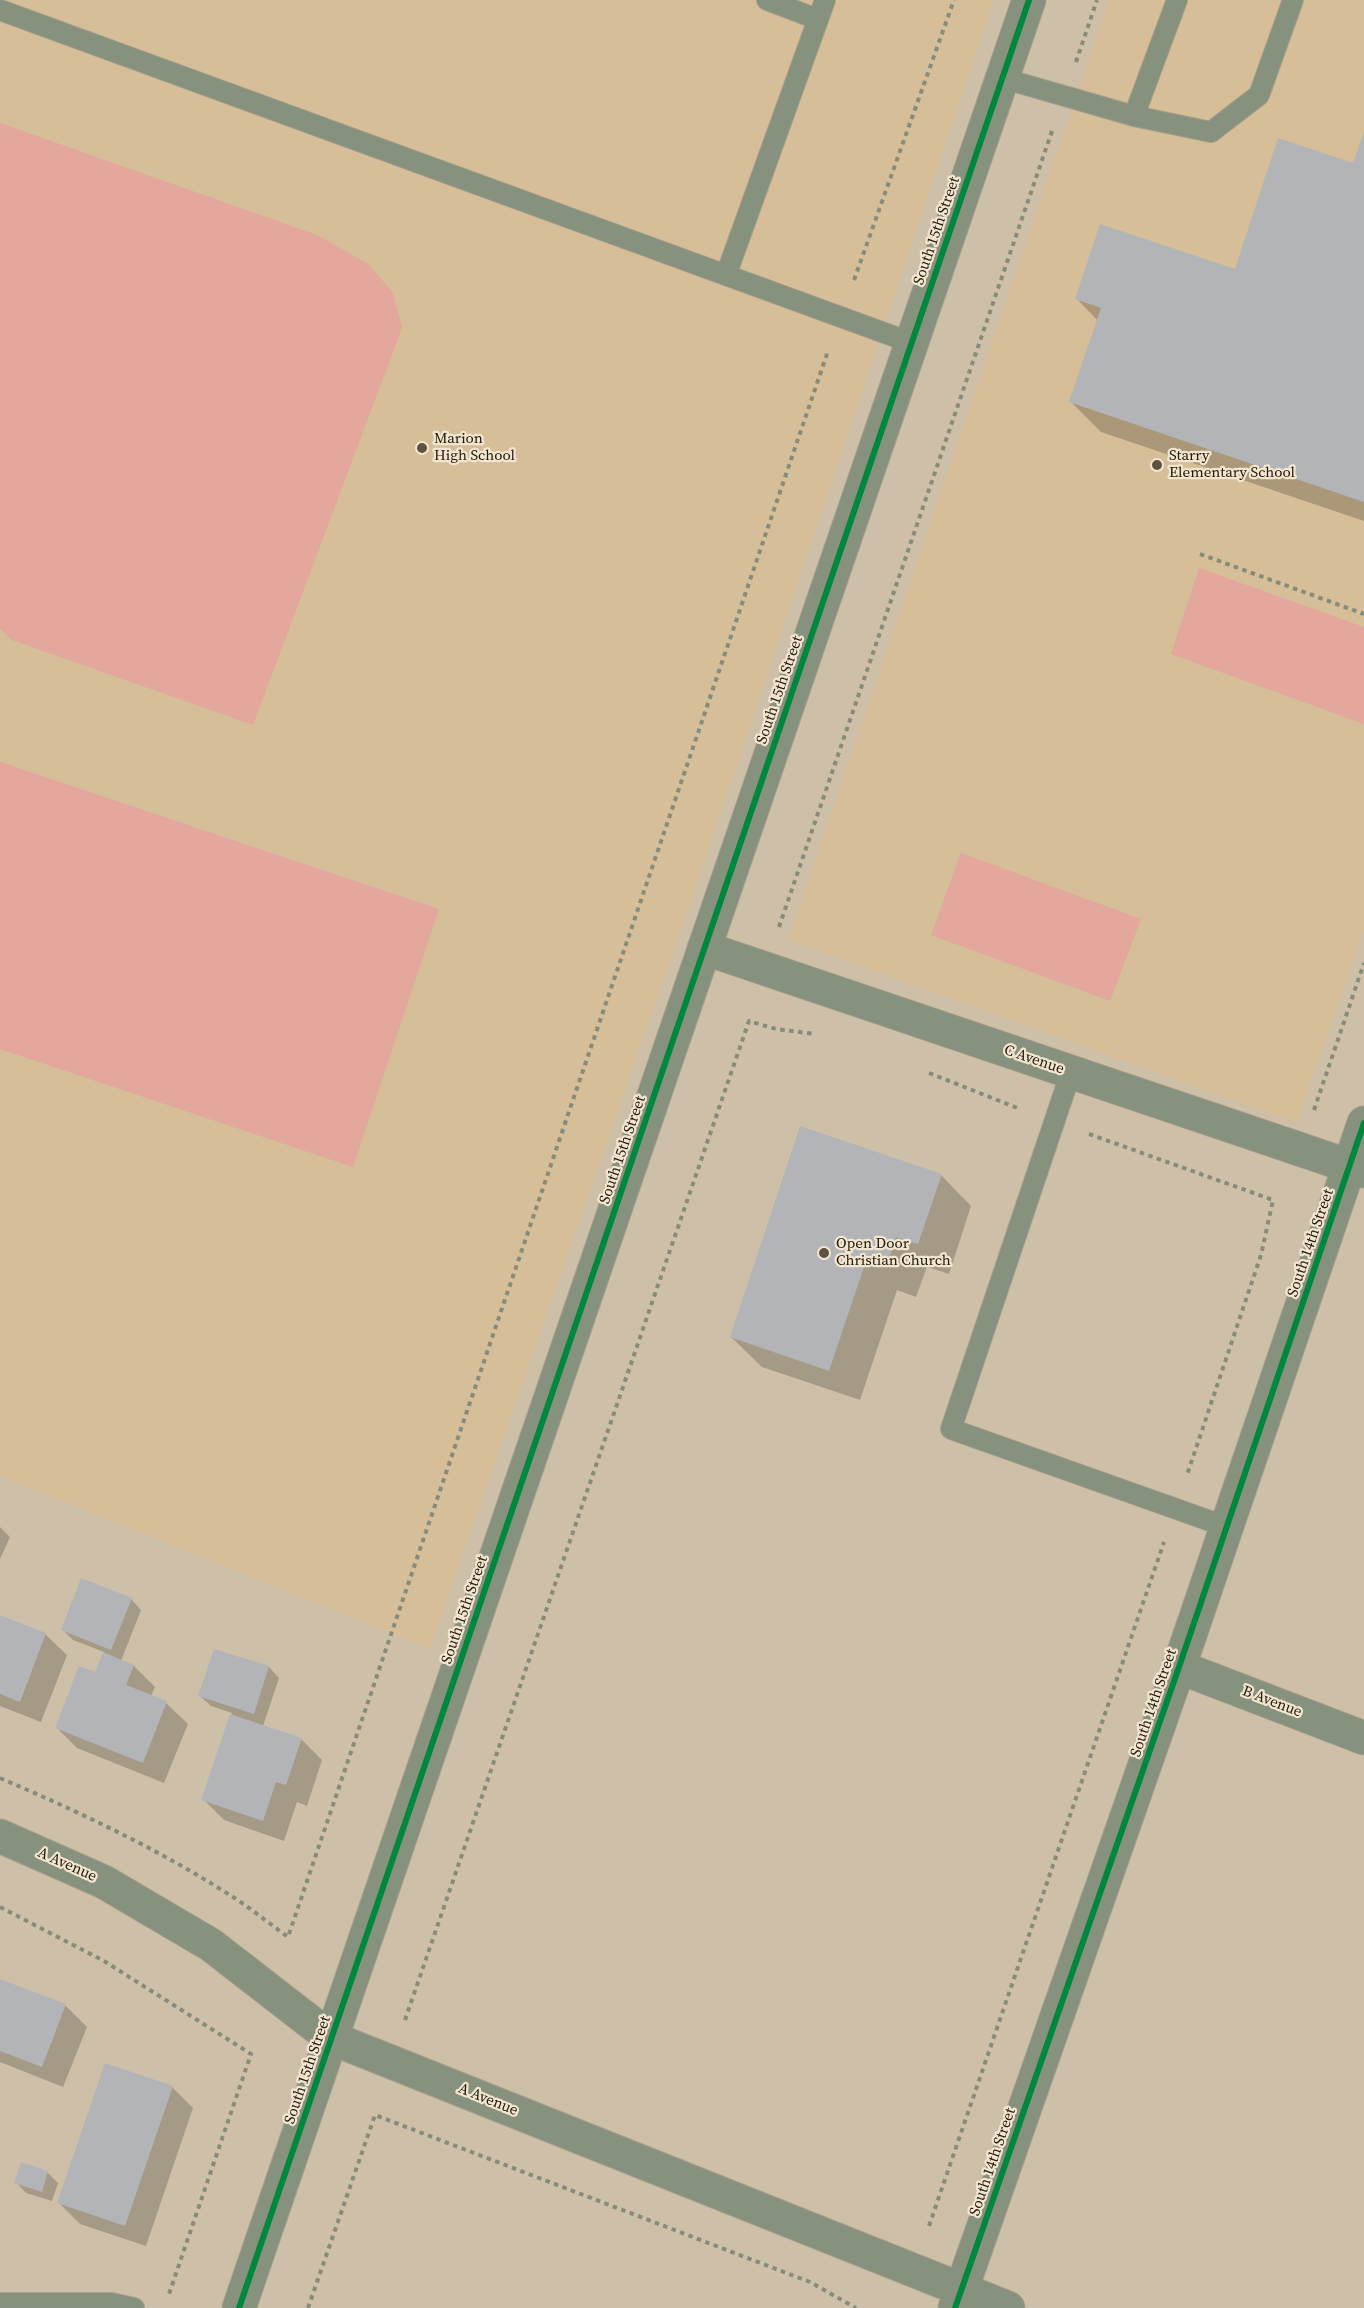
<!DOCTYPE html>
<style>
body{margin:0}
canvas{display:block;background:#cec0a8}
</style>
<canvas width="1364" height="2308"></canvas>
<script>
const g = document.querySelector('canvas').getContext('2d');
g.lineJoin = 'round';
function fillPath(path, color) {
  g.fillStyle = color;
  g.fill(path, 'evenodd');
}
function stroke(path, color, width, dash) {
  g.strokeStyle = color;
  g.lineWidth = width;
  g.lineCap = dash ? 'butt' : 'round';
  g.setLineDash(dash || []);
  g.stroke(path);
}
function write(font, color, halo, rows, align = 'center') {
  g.font = font + ' "Source Serif 4",serif';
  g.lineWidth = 4.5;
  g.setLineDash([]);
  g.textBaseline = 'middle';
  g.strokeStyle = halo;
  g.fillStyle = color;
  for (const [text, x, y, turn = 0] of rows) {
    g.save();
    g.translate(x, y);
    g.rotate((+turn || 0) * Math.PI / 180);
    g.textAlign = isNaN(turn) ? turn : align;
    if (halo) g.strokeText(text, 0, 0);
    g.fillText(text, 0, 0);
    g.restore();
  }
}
fillPath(new Path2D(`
 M 0,0 L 994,0 L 693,896 L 430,1649 L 0,1476 Z
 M 1109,0 L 1364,0 L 1364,930 L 1297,1123 L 788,940 Z`), '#d5be98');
fillPath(new Path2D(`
 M 0,123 L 317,235 L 368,264 L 393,293 L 402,328 L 253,725 L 12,640 L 0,628 Z
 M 1199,568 L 1364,627 L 1364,724 L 1171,654 Z
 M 0,762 L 439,909 L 353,1167 L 0,1049 Z
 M 961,853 L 1141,919 L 1110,1001 L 931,935 Z`), '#e3a79c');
fillPath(new Path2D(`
 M 1364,136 L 1364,521 L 1101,432 L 1070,401 L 1098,321 L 1077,299 L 1236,271 L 1354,165 Z
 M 941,1175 L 971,1206 L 949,1274 L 927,1267 L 916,1297 L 897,1290 L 860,1400 L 762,1367 L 731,1337 Z
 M 0,1527 L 10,1537 L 0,1559 Z
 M 131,1599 L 141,1610 L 121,1661 L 134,1666 L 155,1687 L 151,1696 L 166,1703 L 188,1724 L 164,1783 L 77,1748 L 56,1727 L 96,1673 L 104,1652 L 73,1640 L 62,1629 Z
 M 0,1617 L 45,1634 L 67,1655 L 41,1722 L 0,1706 Z
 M 215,1650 L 269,1667 L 279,1678 L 263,1726 L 301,1739 L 322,1760 L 307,1806 L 297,1802 L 284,1841 L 224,1820 L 203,1799 L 232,1713 L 211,1706 L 200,1696 Z
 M 0,1980 L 66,2006 L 87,2027 L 63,2087 L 0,2062 Z
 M 172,2087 L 193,2108 L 146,2246 L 80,2224 L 59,2203 Z
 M 22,2164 L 48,2173 L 58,2183 L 52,2201 L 26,2193 L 16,2182 Z`), '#0003');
fillPath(new Path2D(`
 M 1364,132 L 1364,502 L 1069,402 L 1101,308 L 1075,299 L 1100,224 L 1235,269 L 1278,138 L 1353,163 Z
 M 800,1126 L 942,1174 L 918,1244 L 896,1237 L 886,1267 L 866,1261 L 829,1371 L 730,1337 Z
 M 81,1578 L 132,1598 L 111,1650 L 61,1630 Z
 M 0,1615 L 46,1633 L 20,1702 L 0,1694 Z
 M 214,1649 L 269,1666 L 254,1714 L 198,1696 Z
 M 103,1652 L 134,1665 L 126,1685 L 167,1701 L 143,1763 L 55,1728 L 79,1666 L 95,1672 Z
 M 230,1714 L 302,1738 L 286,1785 L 276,1782 L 263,1821 L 201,1800 Z
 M 0,1979 L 66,2004 L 42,2067 L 0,2051 Z
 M 105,2063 L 173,2086 L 125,2226 L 57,2203 Z
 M 21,2162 L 48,2171 L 42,2192 L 14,2183 Z`), '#b2b4b8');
const lane = new Path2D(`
 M 767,0 L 817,19
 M 0,10 L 912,343
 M 1002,78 L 1134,116 L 1211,132 L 1259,95 L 1293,0
 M 1134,116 L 1177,0
 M 726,275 L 825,0
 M 1071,1072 L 951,1429 L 1227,1527
 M 0,2303 L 111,2303 L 134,2308`);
const street = new Path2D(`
 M 704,948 L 1364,1171
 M 1179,1667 L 1364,1738
 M 0,1836 L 104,1882 L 211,1945 L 331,2038 L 1008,2308
 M 239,2308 L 1029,0
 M 955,2308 L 1179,1667 L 1364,1123`);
stroke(lane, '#a89e8b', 22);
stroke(street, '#a89e8b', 35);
stroke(new Path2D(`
 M 1076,62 L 1097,0
 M 854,280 L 954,0
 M 1200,554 L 1364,614
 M 779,927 L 1052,131
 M 929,1073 L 1020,1109
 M 1314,1110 L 1364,963
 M 1089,1134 L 1273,1200 L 1261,1255 L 1187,1475
 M 0,1778 C 77,1811 154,1847 225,1892 C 247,1905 267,1922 288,1937 L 828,351
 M 0,1907 L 104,1961 L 251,2054 L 169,2294
 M 405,2020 L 749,1021 L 776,1029 L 815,1034
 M 929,2226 L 1164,1542
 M 308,2308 L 375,2115 L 810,2282 L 856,2308`), '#878b79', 4, [4.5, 4.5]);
stroke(lane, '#86917e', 20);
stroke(street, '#86917e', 33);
stroke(new Path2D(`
 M 239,2308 L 1029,0
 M 955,2308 L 1179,1667 L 1364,1123`), '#00873e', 6);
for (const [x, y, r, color] of [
 [422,448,6,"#5e5341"],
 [1157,465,6,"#5e5341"],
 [824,1253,6,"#5e5341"]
]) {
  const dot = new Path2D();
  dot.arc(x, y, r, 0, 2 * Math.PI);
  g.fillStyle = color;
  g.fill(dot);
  stroke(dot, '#f3e6d1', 2);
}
write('15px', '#221909', '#f3e6d1', [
 ["South 15th Street",937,231,-71],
 ["South 15th Street",780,690,-71],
 ["C Avenue",1034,1060,19],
 ["South 15th Street",623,1150,-71],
 ["South 14th Street",1311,1243,-71],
 ["South 15th Street",465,1610,-71],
 ["B Avenue",1272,1702,21],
 ["South 14th Street",1154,1703,-71],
 ["A Avenue",67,1865,24],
 ["South 15th Street",308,2070,-71],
 ["A Avenue",488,2100,22],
 ["South 14th Street",993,2162,-71]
]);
write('15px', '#221909', '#f3e6d1', [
 ["Marion",434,439],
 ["High School",434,456],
 ["Starry",1169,456],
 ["Elementary School",1169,473],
 ["Open Door",836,1244],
 ["Christian Church",836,1261]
], 'left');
</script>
